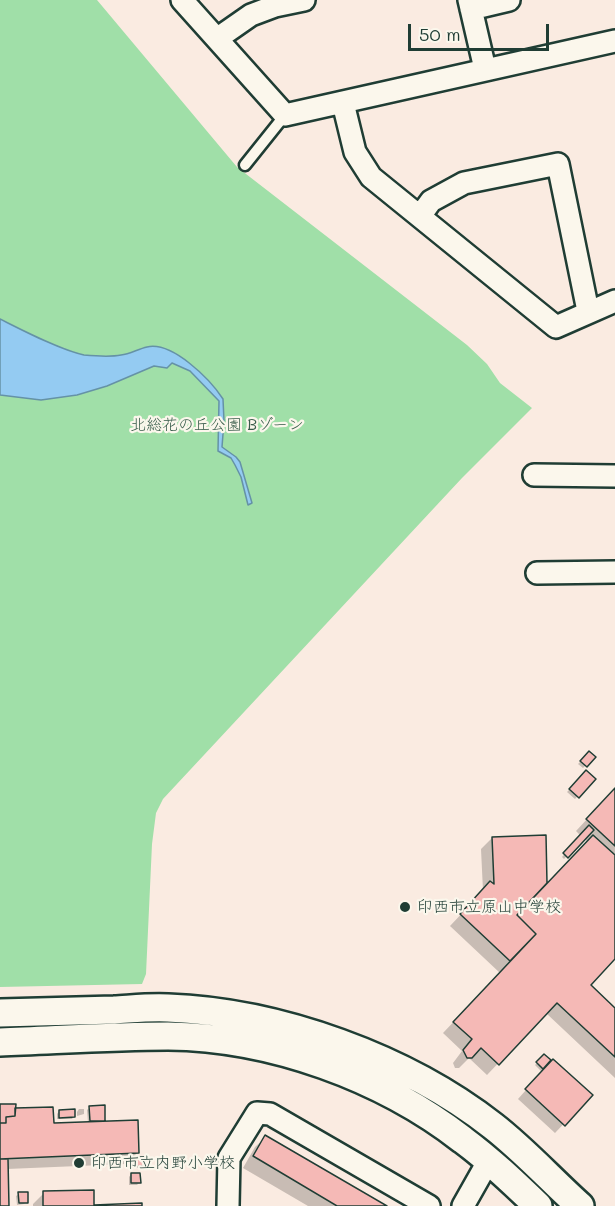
<!DOCTYPE html>
<meta charset="utf-8">
<style>
body{margin:0}
#map{position:relative;width:615px;height:1206px;overflow:hidden;background:#faebe1;font-family:Mali,sans-serif}
canvas{display:block}
.scale{position:absolute;left:408px;top:24px;width:141px;height:27px;box-sizing:border-box;border:3px solid #1f3d34;border-top:0;padding-left:8px;font-size:18px;line-height:21px;white-space:nowrap;color:#1f3d34;-webkit-text-stroke:4px #fbf7ec;paint-order:stroke}
</style>
<div id="map">
<canvas width="615" height="1206"></canvas>
<div class="scale">50 m</div>
</div>
<script>
const g = document.querySelector('canvas').getContext('2d');
g.lineJoin = 'round';
function fillPath(path, color) {
  g.fillStyle = color;
  g.fill(path, 'evenodd');
}
function stroke(path, color, width, dash) {
  g.strokeStyle = color;
  g.lineWidth = width;
  g.lineCap = dash ? 'butt' : 'round';
  g.setLineDash(dash || []);
  g.stroke(path);
}
function write(font, color, halo, rows, align = 'center') {
  g.font = font + ' Mali,"Klee One",sans-serif';
  g.lineWidth = 4.5;
  g.setLineDash([]);
  g.textBaseline = 'middle';
  g.strokeStyle = halo;
  g.fillStyle = color;
  for (const [text, x, y, turn = 0] of rows) {
    g.save();
    g.translate(x, y);
    g.rotate((+turn || 0) * Math.PI / 180);
    g.textAlign = isNaN(turn) ? turn : align;
    if (halo) g.strokeText(text, 0, 0);
    g.fillText(text, 0, 0);
    g.restore();
  }
}
fillPath(new Path2D(`
 M 0,0 L 97,0 L 237,167 L 467,345 L 487,364 L 500,383 L 532,408 L 462,478 L 163,799 L 156,813 L 152,844 L 146,974 L 142,984 L 0,987 Z`), '#a0dfa8');
const water = new Path2D(`
 M 0,319 C 22,330 60,350 84,355 C 95,356 111,357 121,355 C 130,354 138,349 147,347 C 172,341 210,379 223,399 L 224,421 L 222,447 L 236,457 L 240,462 L 252,503 L 248,505 L 241,477 L 235,465 L 231,458 L 218,451 L 219,401 L 190,371 L 172,363 L 167,368 L 154,366 L 107,386 L 77,395 L 41,400 L 0,395 Z`);
fillPath(water, '#94cbf2');
stroke(water, '#6592a6', 1.5);
fillPath(new Path2D(`
 M 589,753 L 594,757 L 583,768 L 578,764 Z
 M 586,772 L 594,779 L 575,799 L 567,792 Z
 M 615,789 L 615,957 L 589,985 L 615,1010 L 615,1078 L 546,1013 L 487,1075 L 469,1058 L 459,1068 L 455,1068 L 453,1063 L 462,1051 L 443,1033 L 500,973 L 450,926 L 483,891 L 481,849 L 492,838 L 544,836 L 546,886 L 588,842 L 584,838 L 564,859 L 562,857 L 581,836 L 576,831 Z
 M 544,1056 L 591,1095 L 555,1133 L 518,1099 L 542,1072 L 535,1065 Z
 M 0,1106 L 52,1124 L 88,1123 L 87,1110 L 89,1108 L 103,1107 L 104,1122 L 137,1153 L 132,1158 L 143,1158 L 143,1166 L 140,1168 L 130,1168 L 130,1161 L 126,1164 L 7,1169 L 8,1206 L 0,1206 Z
 M 79,1109 L 84,1109 L 84,1114 L 77,1116 L 77,1112 Z
 M 59,1111 L 74,1116 L 72,1119 L 57,1119 L 57,1114 Z
 M 266,1137 L 384,1206 L 308,1206 L 243,1168 L 255,1147 Z
 M 131,1174 L 139,1183 L 137,1185 L 129,1185 L 129,1177 Z
 M 44,1193 L 93,1206 L 33,1206 L 33,1204 Z
 M 19,1194 L 26,1202 L 24,1204 L 17,1205 L 16,1196 Z`), '#0003');
const building = new Path2D(`
 M 589,751 L 596,757 L 587,767 L 580,761 Z
 M 586,770 L 596,779 L 579,798 L 569,789 Z
 M 615,788 L 615,846 L 586,819 Z
 M 589,825 L 594,830 L 568,858 L 563,853 Z
 M 546,835 L 547,883 L 517,915 L 536,934 L 510,961 L 460,914 L 490,881 L 494,884 L 492,837 Z
 M 593,835 L 615,855 L 615,959 L 591,985 L 615,1008 L 615,1057 L 557,1003 L 499,1065 L 481,1048 L 472,1058 L 467,1058 L 463,1050 L 472,1039 L 453,1022 L 536,934 L 517,915 Z
 M 544,1054 L 551,1060 L 543,1069 L 536,1062 Z
 M 553,1059 L 593,1095 L 565,1126 L 525,1089 Z
 M 0,1104 L 16,1104 L 15,1116 L 6,1117 L 6,1123 L 0,1123 Z
 M 105,1105 L 105,1121 L 90,1121 L 89,1106 Z
 M 53,1107 L 54,1123 L 138,1120 L 139,1153 L 0,1159 L 0,1123 L 6,1123 L 6,1117 L 15,1116 L 15,1108 Z
 M 75,1109 L 75,1117 L 59,1118 L 59,1110 Z
 M 265,1135 L 387,1206 L 337,1206 L 253,1156 Z
 M 132,1157 L 144,1157 L 144,1166 L 132,1167 Z
 M 0,1159 L 8,1159 L 9,1206 L 0,1206 Z
 M 131,1173 L 140,1173 L 141,1183 L 131,1183 Z
 M 94,1190 L 94,1205 L 142,1203 L 142,1206 L 43,1206 L 43,1191 Z
 M 18,1192 L 28,1192 L 28,1203 L 19,1203 Z`);
fillPath(building, '#f5b9b6');
stroke(building, '#1f3d34', 1.5);
const service = new Path2D(`
 M 245,165 L 285,115`);
const minor = new Path2D(`
 M 182,0 L 285,115 L 615,41
 M 469,0 L 485,69
 M 471,9 L 509,0
 M 218,38 L 251,15 L 275,6 L 304,0
 M 343,103 L 355,152 L 371,177 L 556,327 L 615,301
 M 420,216 L 431,201 L 464,183 L 558,164 L 588,311
 M 534,475 L 615,476
 M 537,573 L 615,572
 M 228,1206 L 229,1158 L 257,1113 L 270,1114 L 429,1206
 M 463,1206 L 489,1160`);
const tertiary = new Path2D(`
 M 0,1013 C 38,1012 76,1011 114,1010 C 132,1009 150,1007 168,1008 C 279,1012 406,1058 493,1126 C 524,1150 551,1180 580,1206
 M 0,1042 C 56,1040 112,1036 168,1036 C 271,1037 382,1077 463,1140 C 490,1160 514,1183 538,1206`);
stroke(service, '#1f3d34', 15);
stroke(minor, '#1f3d34', 26);
stroke(tertiary, '#1f3d34', 32);
stroke(service, '#fbf7ec', 10);
stroke(minor, '#fbf7ec', 21);
stroke(tertiary, '#fbf7ec', 27);
for (const [x, y, r, color] of [
 [405,907,6,"#1f3d34"],
 [79,1163,6,"#1f3d34"]
]) {
  const dot = new Path2D();
  dot.arc(x, y, r, 0, 2 * Math.PI);
  g.fillStyle = color;
  g.fill(dot);
  stroke(dot, '#fbf7ec', 2);
}
write('16px', '#395d4b', '#fbf7ec', [
 ["北総花の丘公園 Bゾーン",217,425]
]);
write('16px', '#1f3d34', '#fbf7ec', [
 ["印西市立原山中学校",417,907],
 ["印西市立内野小学校",91,1163]
], 'left');
</script>
